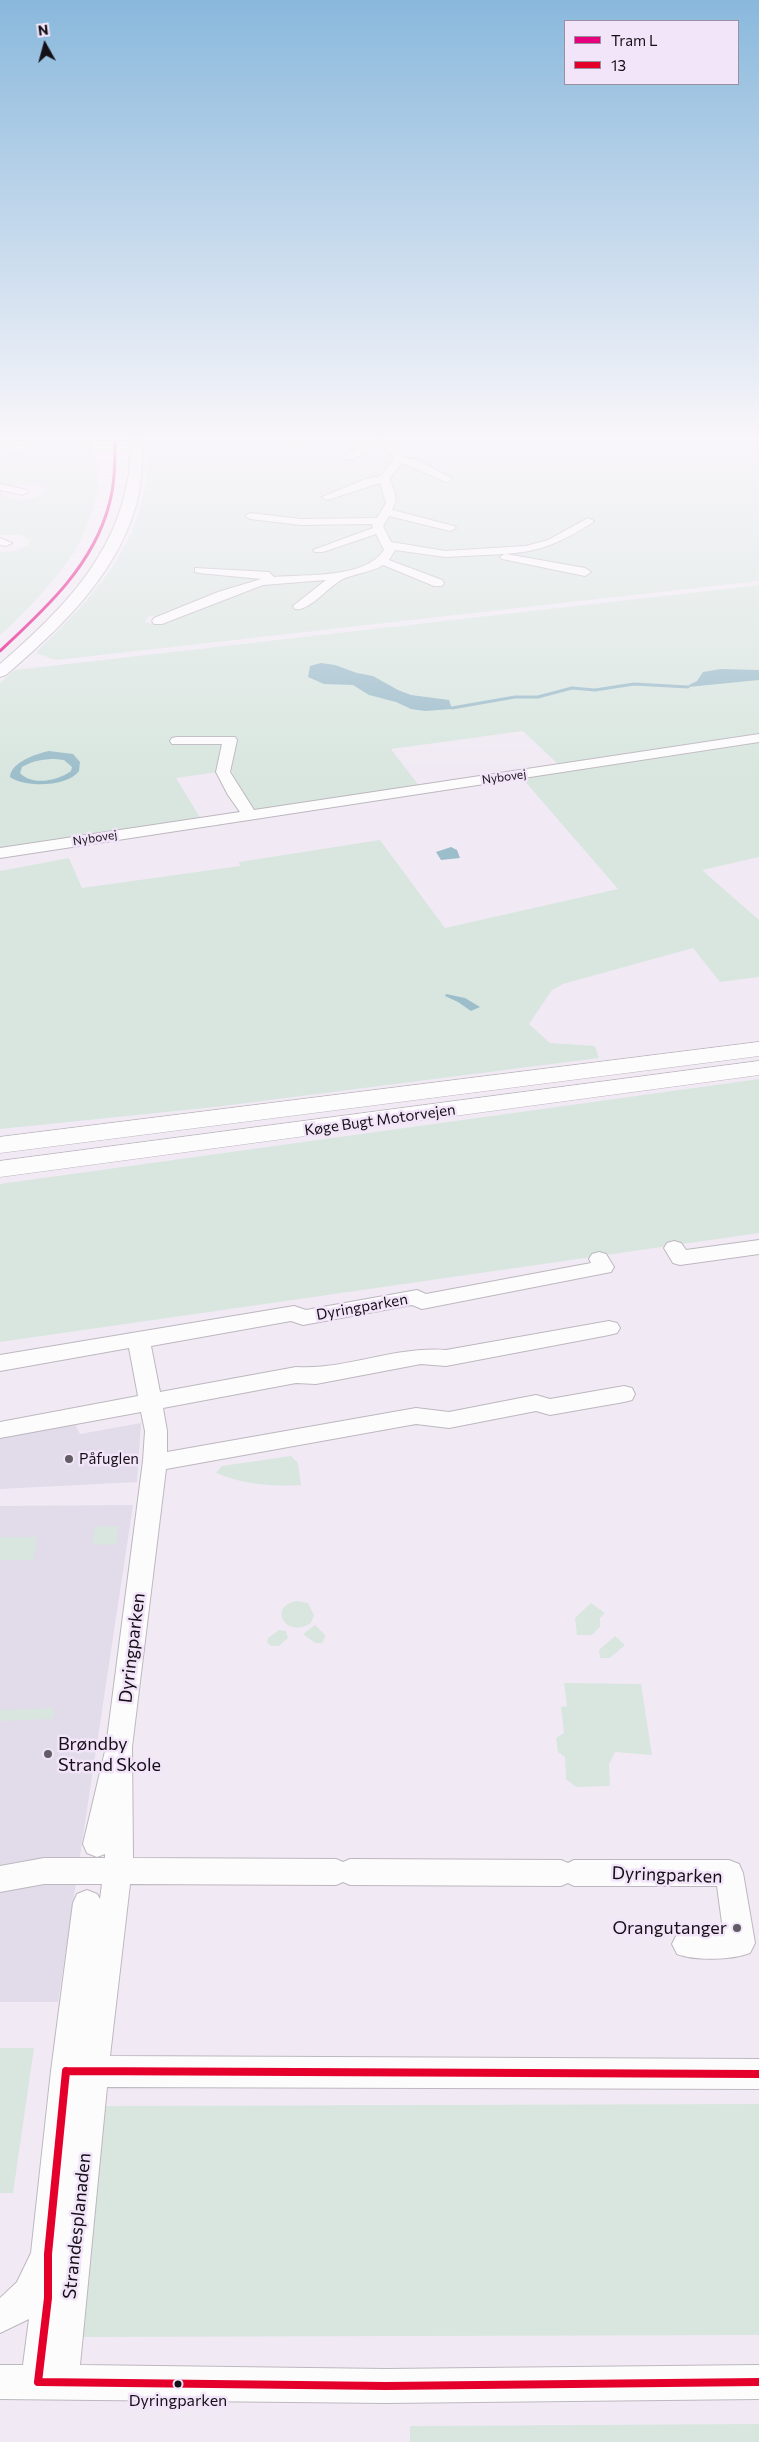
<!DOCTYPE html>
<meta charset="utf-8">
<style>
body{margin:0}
#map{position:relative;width:759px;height:2442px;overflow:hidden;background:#f1eaf4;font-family:Commissioner,sans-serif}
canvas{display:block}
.legend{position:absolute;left:564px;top:20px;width:175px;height:65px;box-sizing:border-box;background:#f3e5f9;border:1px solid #9a909f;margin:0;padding:6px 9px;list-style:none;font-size:15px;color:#151017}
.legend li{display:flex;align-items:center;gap:10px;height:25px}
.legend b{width:25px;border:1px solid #9a909f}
.north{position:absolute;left:20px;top:20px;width:50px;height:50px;-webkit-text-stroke:4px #f3e5f9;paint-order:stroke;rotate:353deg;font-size:14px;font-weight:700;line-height:20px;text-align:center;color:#151017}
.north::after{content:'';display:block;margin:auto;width:18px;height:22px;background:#151017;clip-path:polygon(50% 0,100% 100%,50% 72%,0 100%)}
</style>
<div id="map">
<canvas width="759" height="2442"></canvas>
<ul class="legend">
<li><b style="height:6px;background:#e5007d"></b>Tram L</li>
<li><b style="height:6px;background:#e4002b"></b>13</li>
</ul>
<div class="north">N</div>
</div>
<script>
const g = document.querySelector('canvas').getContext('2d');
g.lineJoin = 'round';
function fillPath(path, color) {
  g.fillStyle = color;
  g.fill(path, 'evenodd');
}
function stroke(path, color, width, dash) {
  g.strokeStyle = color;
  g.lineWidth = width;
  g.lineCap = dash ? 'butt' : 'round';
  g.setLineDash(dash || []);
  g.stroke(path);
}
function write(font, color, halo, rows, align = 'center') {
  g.font = font + ' Commissioner,sans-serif';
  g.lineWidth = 5;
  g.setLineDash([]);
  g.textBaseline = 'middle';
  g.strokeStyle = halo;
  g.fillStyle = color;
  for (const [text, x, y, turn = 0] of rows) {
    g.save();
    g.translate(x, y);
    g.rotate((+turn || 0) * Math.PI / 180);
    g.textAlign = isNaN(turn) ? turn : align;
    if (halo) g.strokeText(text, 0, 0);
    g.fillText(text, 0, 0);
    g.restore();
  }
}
fillPath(new Path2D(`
 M 73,1420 L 80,1434 L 141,1423 L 137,1482 L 0,1489 L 0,1435 Z
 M 133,1505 L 58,2002 L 0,2002 L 0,1506 Z`), '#e1dbea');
fillPath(new Path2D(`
 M 0,440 L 88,440 C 109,471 93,519 76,549 C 60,575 23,616 0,635 L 0,552 C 10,551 25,552 30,541 L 21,535 L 0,535 L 0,453 L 19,451 L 28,446 L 21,441 ZM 20,484 L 37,484 L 46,490 C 37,501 10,503 1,493 L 6,487 Z
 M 146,440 L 285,440 L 287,447 L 292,446 L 292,441 L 306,440 L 759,440 L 759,581 L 56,660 L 36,653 C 85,604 142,549 146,474 C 147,463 146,451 146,440 ZM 161,615 L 172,620 L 171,622 L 160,625 L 145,622 L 148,617 Z
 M 759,585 L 759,857 L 702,870 L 759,920 L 759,977 L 720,982 L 693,948 L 563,984 L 552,990 L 529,1024 L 550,1043 L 595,1046 L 599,1058 L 215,1107 L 0,1129 L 0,871 L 69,858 L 82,888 L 240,866 L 239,862 L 380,840 L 445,928 L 618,889 L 522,778 L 560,766 L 523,731 L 391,749 L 420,787 L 252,813 L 231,770 L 176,778 L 201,819 L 0,851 L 0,683 L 15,670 Z
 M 759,1079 L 759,1233 L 0,1342 L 0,1184 Z
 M 291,1456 L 298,1463 L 301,1485 C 272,1487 242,1484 216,1473 L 222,1466 Z
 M 118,1526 L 117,1544 L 93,1545 L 94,1527 Z
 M 0,1537 L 37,1537 L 34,1560 L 0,1560 Z
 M 298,1601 L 308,1603 L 314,1615 L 311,1623 C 286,1640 266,1605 298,1601 Z
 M 591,1603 L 605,1613 L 600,1618 L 600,1627 L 592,1635 L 577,1635 L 575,1618 Z
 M 315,1625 L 326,1636 L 322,1643 L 315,1643 L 303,1634 Z
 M 279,1630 L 286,1631 L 288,1638 L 279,1646 L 271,1646 L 267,1642 L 268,1638 Z
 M 615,1636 L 625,1645 L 610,1658 L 600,1658 L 599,1650 Z
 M 564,1683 L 641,1684 L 652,1755 L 615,1752 L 609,1764 L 610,1786 L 576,1787 L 566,1779 L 565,1757 L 558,1752 L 556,1738 L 564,1733 L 561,1707 L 567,1706 Z
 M 54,1708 L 53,1719 L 0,1721 L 0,1710 Z
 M 0,2048 L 34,2048 L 13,2193 L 0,2193 Z
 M 759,2104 L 759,2335 L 72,2337 L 102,2106 Z
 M 759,2424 L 759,2442 L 410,2442 L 410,2426 Z`), '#d8e6df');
fillPath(new Path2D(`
 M 321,663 L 335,665 L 357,673 L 373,676 L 398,690 L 411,695 L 449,700 L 452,709 L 425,711 L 411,709 L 396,702 L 369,695 L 353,685 L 324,684 L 308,677 L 310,666 Z
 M 721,669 L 759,670 L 759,680 L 688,687 L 689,685 L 697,681 L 703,672 Z
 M 49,751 L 73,754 L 80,762 L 79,771 C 67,787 26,788 10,777 C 11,762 36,754 49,751 ZM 55,759 L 64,760 L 72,767 L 71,771 C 58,781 32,786 20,773 L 22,767 C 32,761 43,759 55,759 Z
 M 451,847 L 457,850 L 460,858 L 441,860 L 436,852 Z
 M 446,994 L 465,998 L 480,1007 L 471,1011 L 458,1002 L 445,996 Z`), '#9cbdca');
stroke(new Path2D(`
 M 452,708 L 515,697 L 538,697 L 572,688 L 595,690 L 634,684 L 688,687`), '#9cbdca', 3);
const minor = new Path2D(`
 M 374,440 C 387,439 397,444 403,457 L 417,460 L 453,479 L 448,482 L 444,481 L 402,463 L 389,479 C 394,491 399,498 392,510 L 454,526 L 456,528 L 450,531 L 389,516 L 383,526 L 391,542 L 445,551 L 526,546 L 548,540 L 588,518 L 594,521 L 592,523 C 561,542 543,551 506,554 L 585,568 L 591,572 L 585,576 L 502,559 L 500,557 L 505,554 L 445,557 L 395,550 L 389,560 L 442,580 L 444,583 L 442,586 L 434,586 L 383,565 C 370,573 356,573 343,579 C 330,585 309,612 295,609 L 293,606 L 326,580 L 263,585 L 162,624 L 154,624 L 152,621 L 154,618 L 218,592 L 261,579 L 199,573 L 195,572 L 195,568 L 269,572 L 274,577 C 306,574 365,579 384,550 L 376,534 L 323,552 L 315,552 L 313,550 L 373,528 L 372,524 L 301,525 L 250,519 L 245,516 L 250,513 L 301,519 L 377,518 L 386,503 L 380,483 L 327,500 L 322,497 L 366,479 L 381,476 L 394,459 L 391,453 L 381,446 L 352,459 L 344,459 L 343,457 Z
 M 0,443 L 8,443 L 13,446 L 8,449 L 0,449 Z
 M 0,484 L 27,490 L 28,492 L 23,495 L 0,490 Z
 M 0,538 L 12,543 L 6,546 L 0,545 Z
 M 759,734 L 759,742 L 0,858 L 0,848 L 240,812 L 228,795 L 216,772 L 222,744 L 172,744 L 170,741 L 172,738 L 177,737 L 235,737 L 237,740 L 230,772 L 254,810 Z
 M 759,1240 L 759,1254 L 680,1265 L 673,1263 L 664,1248 L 667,1243 L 674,1241 L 681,1243 L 686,1250 Z
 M 599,1252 L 606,1254 L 614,1267 L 611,1272 L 422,1309 L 412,1305 L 303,1325 L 291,1321 L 151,1346 L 160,1392 L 296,1367 C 347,1370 394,1346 446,1350 L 609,1321 L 617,1323 L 620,1328 L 617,1333 L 609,1335 L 446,1366 L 421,1364 L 316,1384 L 296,1383 L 163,1408 L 167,1431 L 167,1452 L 416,1408 L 449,1412 L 536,1395 L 550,1399 L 624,1386 L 632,1388 L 635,1394 L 632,1400 L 624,1402 L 550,1415 L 536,1411 L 449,1428 L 416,1424 L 166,1469 L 132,1747 L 133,1858 L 336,1859 L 343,1862 L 350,1859 L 561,1860 L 568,1863 L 574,1860 L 729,1860 L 739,1864 L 743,1873 L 755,1943 L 750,1953 C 732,1960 695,1961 677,1954 L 672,1944 L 677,1934 L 687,1930 L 723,1930 L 717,1886 L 574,1886 L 568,1883 L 561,1886 L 350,1885 L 343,1882 L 336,1885 L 130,1884 L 110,2056 L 759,2059 L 759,2089 L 107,2087 L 80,2365 L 386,2369 L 759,2365 L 759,2399 L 386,2403 L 0,2399 L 0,2365 L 23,2365 L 29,2319 L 0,2333 L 0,2298 L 17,2282 L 31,2253 L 51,2071 L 73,1903 L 77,1894 L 87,1890 L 97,1894 L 100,1899 L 102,1884 L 44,1884 L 0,1892 L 0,1866 L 44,1858 L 105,1858 L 105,1854 L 97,1857 L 87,1853 L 83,1844 L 106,1747 L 143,1461 L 145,1431 L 141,1412 L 0,1438 L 0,1422 L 138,1396 L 129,1348 L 0,1371 L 0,1355 L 294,1306 L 306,1310 L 417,1290 L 426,1294 L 591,1263 L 589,1259 L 592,1254 Z`);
const major = new Path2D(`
 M 131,440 L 143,440 C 142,464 142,489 134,512 C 112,580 58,630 6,675 L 0,677 L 0,664 C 59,613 115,558 128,478 C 131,466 130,453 131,440 Z`);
const highway = new Path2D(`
 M 759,1042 L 759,1056 L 0,1153 L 0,1137 Z
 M 759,1061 L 759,1075 L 0,1177 L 0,1161 Z`);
stroke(minor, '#bdb7bf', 2);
stroke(major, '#bdb7bf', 2);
stroke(highway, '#bdb7bf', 1);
fillPath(minor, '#fdfcfd');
fillPath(major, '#fdfcfd');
fillPath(highway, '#fdfcfd');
stroke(new Path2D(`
 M 66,2071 L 759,2074
 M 38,2382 L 386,2386 L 759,2382
 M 38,2382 L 48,2298 L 48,2254 L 66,2071`), '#e4002b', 8);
stroke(new Path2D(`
 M 0,651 C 44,610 93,566 109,505 C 115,484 115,462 115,440`), '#e5007d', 3);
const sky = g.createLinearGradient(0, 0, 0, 781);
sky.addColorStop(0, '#89b8dc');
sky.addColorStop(0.56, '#f9f6fa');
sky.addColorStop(1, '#f9f6fa00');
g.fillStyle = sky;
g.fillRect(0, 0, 759, 781);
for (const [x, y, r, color] of [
 [69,1459,5,"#625c64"],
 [48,1754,5,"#625c64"],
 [737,1928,5,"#625c64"],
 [178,2384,4.5,"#151017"]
]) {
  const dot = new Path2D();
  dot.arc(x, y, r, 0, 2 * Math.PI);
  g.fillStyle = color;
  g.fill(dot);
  stroke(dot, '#f3e5f9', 2);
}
write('12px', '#151017', '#f3e5f9', [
 ["Nybovej",504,777,-8],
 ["Nybovej",95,838,-9]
]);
write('15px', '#151017', '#f3e5f9', [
 ["Køge Bugt Motorvejen",380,1120,-8],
 ["Dyringparken",362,1307,-10]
]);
write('15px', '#151017', '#f3e5f9', [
 ["Påfuglen",79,1459]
], 'left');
write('16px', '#151017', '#f3e5f9', [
 ["Dyringparken",178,2401]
]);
write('18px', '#151017', '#f3e5f9', [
 ["Dyringparken",132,1648,-83],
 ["Dyringparken",667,1875,2],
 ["Strandesplanaden",77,2226,-84]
]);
write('18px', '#151017', '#f3e5f9', [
 ["Brøndby",58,1744],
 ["Strand Skole",58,1765],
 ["Orangutanger",727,1928,"right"]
], 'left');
</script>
